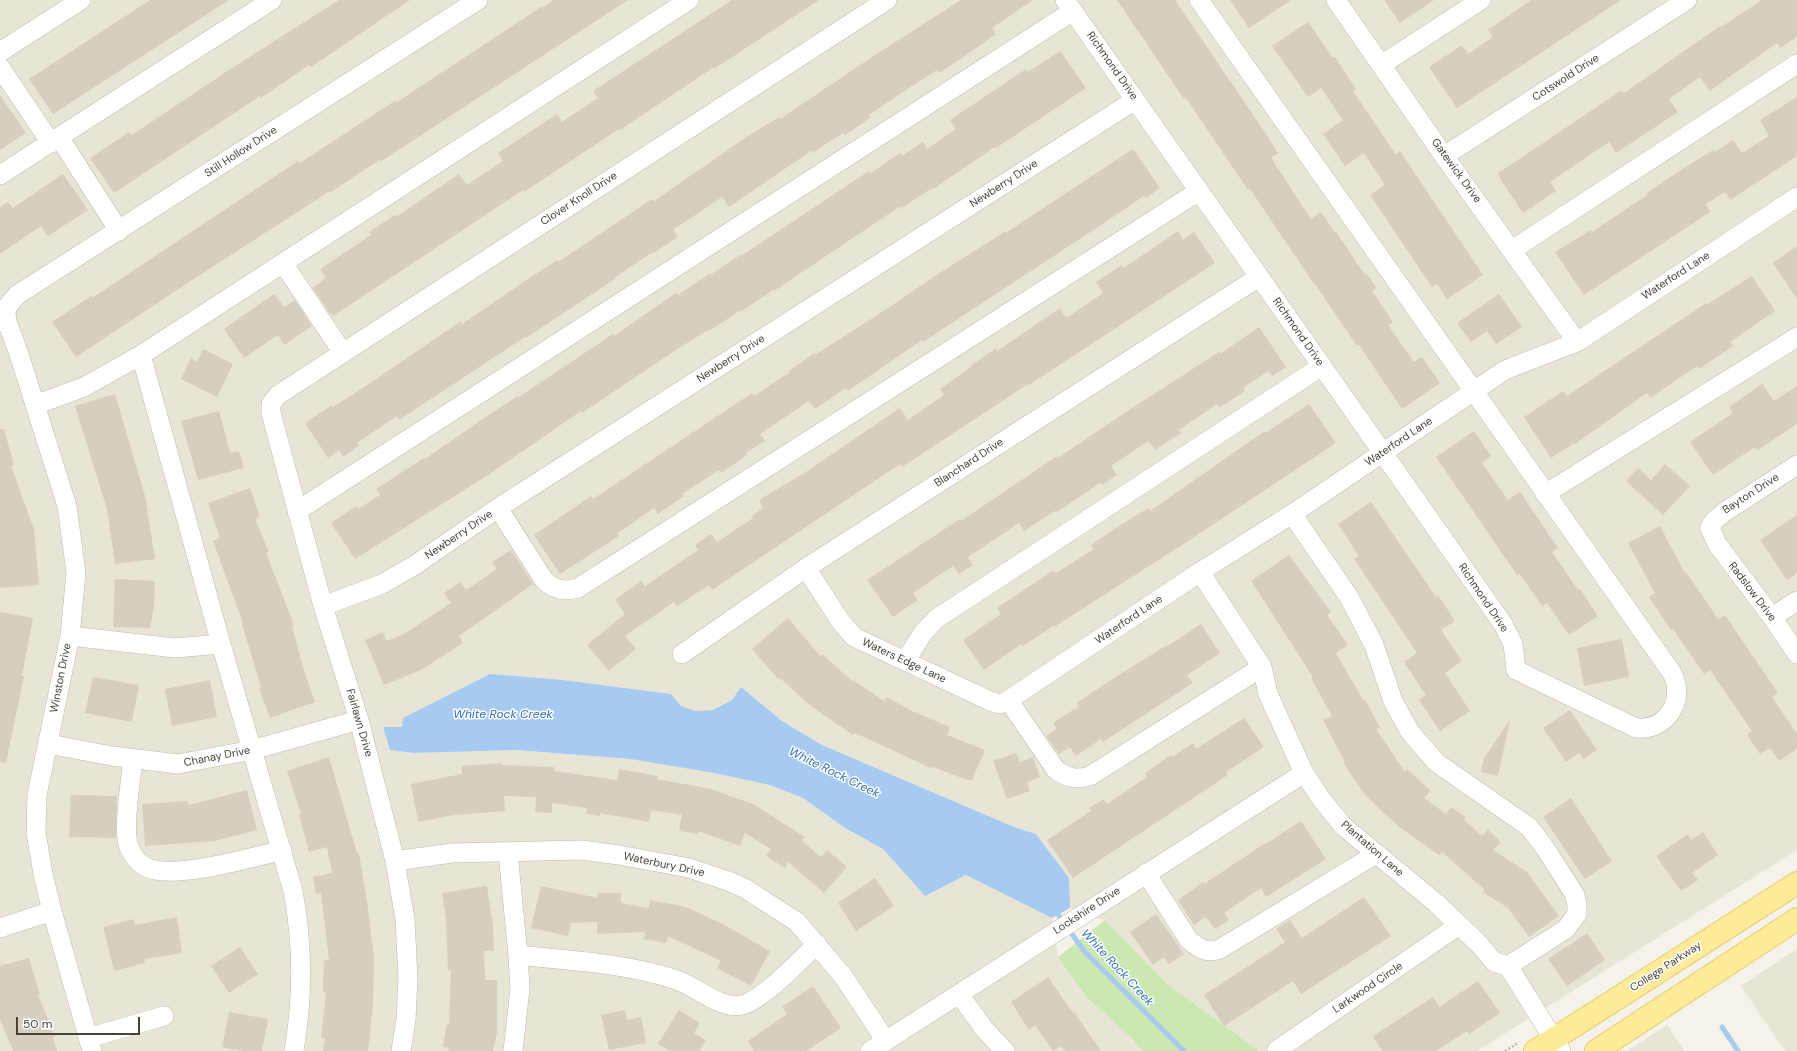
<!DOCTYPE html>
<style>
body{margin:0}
#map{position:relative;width:1797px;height:1051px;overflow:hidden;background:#f4f2e9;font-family:"DM Sans",sans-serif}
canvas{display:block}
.scale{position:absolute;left:16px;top:1017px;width:124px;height:18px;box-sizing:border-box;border:2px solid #484337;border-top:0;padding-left:5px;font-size:12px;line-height:14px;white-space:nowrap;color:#484337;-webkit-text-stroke:3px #fff;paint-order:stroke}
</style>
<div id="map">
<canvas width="1797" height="1051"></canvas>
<div class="scale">50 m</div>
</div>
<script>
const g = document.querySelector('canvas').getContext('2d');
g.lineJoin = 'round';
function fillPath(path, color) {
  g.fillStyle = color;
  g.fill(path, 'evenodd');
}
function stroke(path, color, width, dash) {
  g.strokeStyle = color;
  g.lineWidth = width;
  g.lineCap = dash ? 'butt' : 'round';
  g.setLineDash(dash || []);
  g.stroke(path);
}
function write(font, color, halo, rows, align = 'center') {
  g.font = font + ' "DM Sans",sans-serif';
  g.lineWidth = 3;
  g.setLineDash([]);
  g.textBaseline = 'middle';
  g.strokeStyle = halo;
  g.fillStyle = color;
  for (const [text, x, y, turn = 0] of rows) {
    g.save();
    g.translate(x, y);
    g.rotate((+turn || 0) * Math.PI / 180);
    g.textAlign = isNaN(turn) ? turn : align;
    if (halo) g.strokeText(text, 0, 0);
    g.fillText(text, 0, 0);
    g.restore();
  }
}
fillPath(new Path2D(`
 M 0,0 L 1797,0 L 1797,850 L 1477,1051 L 1259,1051 L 1166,983 L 1105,920 L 1070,908 L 1069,878 L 1036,834 L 1014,827 L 822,745 L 782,721 L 741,687 L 732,700 L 713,710 L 695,711 L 681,706 L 671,694 L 563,680 L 402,727 L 383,727 L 390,750 L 413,753 L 516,750 L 630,759 L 714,773 L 770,785 L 803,798 L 845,828 L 883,849 L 925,896 L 966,875 L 1052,918 L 1058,957 L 1142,1051 L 0,1051 Z
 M 1797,949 L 1797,1051 L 1785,1051 L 1741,986 Z
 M 1667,1025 L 1684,1051 L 1627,1051 Z`), '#e8e5d7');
fillPath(new Path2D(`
 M 1105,920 L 1166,983 L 1259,1051 L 1142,1051 L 1132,1039 L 1086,996 L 1058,957 Z`), '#cbe8b3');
fillPath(new Path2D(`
 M 490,674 L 563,680 L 671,694 L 681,706 L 695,711 L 713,710 L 732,700 L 741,687 L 782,721 L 822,745 L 1014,827 L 1036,834 L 1069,878 L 1070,908 L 1052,918 L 966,875 L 925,896 L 883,849 L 845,828 L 803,798 L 770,785 L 714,773 L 630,759 L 516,750 L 413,753 L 390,750 L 383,727 L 402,727 L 403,718 Z`), '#a7cbf0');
stroke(new Path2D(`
 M 1055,910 L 1084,951 L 1184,1051
 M 1722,1027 L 1738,1051`), '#a7cbf0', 5);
fillPath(new Path2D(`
 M 150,0 L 229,0 L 53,114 L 29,79 Z
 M 339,0 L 410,0 L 311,67 L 309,65 L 261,98 L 260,96 L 114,193 L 90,158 L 129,132 L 132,135 L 229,70 Z
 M 553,0 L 628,0 L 380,162 L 379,160 L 331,192 L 330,191 L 186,284 L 76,357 L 52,322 L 91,296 L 92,298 L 298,161 L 300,163 L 396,100 L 397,102 L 541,7 L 542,8 Z
 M 732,0 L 819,0 L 714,69 L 714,67 L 620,130 L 619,129 L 524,192 L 523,190 L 333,316 L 332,313 L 330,314 L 313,288 L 326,278 L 320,269 L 371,235 L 369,232 L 395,215 L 396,217 L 459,174 L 467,185 L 503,161 L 498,153 L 557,114 L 562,122 L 598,98 L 593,91 Z
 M 961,0 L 1033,0 L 992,28 L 996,34 L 965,56 L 939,73 L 937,70 L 906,90 L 869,115 L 870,118 L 845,135 L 843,133 L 812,153 L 811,151 L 729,207 L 722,197 L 673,230 L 678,237 L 652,254 L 651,253 L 614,278 L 615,279 L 526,338 L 525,337 L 399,420 L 397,416 L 357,443 L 359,446 L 343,457 L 339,450 L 328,458 L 305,423 L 332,405 L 333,407 L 366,386 L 461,321 L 462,324 L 525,281 L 557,260 L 558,262 L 652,199 L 654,201 L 748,136 L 779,117 L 780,119 L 875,55 Z
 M 1117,0 L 1175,0 L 1266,134 L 1278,153 L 1271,158 L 1311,219 L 1321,212 L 1335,233 L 1336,232 L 1365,275 L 1366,273 L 1377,288 L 1372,291 L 1393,322 L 1388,325 L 1414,362 L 1422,357 L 1440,383 L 1402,409 L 1359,345 L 1357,346 L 1315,284 L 1314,284 L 1250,189 L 1248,190 L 1186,98 L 1184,99 Z
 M 1230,0 L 1291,0 L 1249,28 Z
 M 1384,0 L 1434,0 L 1400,23 Z
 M 1531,0 L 1621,0 L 1457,108 L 1429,67 L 1462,45 L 1468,54 L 1493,37 L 1488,30 Z
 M 1762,0 L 1797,0 L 1797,37 L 1780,48 L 1777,43 L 1710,91 L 1700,77 L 1669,99 L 1678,112 L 1616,153 L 1609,142 L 1550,182 L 1556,191 L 1523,213 L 1497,174 L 1622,90 L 1624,93 L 1720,26 L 1721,27 Z
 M 1308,22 L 1333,58 L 1335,57 L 1356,89 L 1353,91 L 1396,155 L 1400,151 L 1483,275 L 1447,299 L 1437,284 L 1432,287 L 1370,195 L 1385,185 L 1364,153 L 1345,166 L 1323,134 L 1343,120 L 1321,88 L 1308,97 L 1272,46 Z
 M 1060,51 L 1086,88 L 996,148 L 995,147 L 933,189 L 932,188 L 900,209 L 899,207 L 774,291 L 773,290 L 742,311 L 741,310 L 709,331 L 708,330 L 676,350 L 582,413 L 581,411 L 488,475 L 355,559 L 331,523 L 356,506 L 358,509 L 380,495 L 376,489 L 424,458 L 425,459 L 487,416 L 518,396 L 519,397 L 613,334 L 614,336 L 676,293 L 678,295 L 709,274 L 710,275 L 740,255 L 741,256 L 869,171 L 871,173 L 900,153 L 902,156 L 923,142 L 927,149 L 956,129 L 950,120 L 1026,69 L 1028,72 Z
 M 0,95 L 26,133 L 0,150 Z
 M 1797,97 L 1797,156 L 1730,200 L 1725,192 L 1706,204 L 1710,212 L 1584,295 L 1555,252 L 1591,230 L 1592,232 L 1647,195 L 1646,194 L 1670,177 L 1713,150 L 1715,152 L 1733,140 L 1742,153 L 1769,136 L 1760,120 Z
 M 1133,149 L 1160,188 L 1146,198 L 1144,196 L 1101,225 L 923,342 L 922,340 L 848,391 L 846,388 L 815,409 L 809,401 L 760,434 L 765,441 L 746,453 L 747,455 L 721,473 L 719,470 L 682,494 L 684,496 L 658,514 L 654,508 L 617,534 L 619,536 L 560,574 L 534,535 L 591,496 L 593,499 L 752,393 L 754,396 L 790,372 L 789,371 L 814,353 L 815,355 L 879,314 L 941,272 L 1006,231 L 1007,232 Z
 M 63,174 L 88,210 L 48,236 L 41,226 L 0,254 L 0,207 L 8,202 L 13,208 Z
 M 1178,231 L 1183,240 L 1194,232 L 1215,263 L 1029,385 L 1028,384 L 902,467 L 900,464 L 712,590 L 709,585 L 677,606 L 674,602 L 625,636 L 636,649 L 609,671 L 587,645 L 625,614 L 615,600 L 641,581 L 645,586 L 698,550 L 695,545 L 711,534 L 717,542 L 753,518 L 752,516 L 763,508 L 759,500 L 806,472 L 900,408 L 908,420 L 944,395 L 940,389 L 971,367 L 970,366 L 996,348 L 997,351 L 1060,308 L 1066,318 L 1103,293 L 1096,282 L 1122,265 L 1124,268 Z
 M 1797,246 L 1797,299 L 1773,263 Z
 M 1752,276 L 1775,311 L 1730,342 L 1733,346 L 1699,369 L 1697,366 L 1650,398 L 1647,393 L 1575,444 L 1574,443 L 1551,458 L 1524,417 L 1563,391 L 1567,396 L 1705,304 L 1706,305 Z
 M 274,294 L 284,307 L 295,300 L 312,326 L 284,345 L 278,335 L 244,358 L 224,329 Z
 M 1499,294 L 1522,327 L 1496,344 L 1487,331 L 1471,342 L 1457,323 Z
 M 1259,327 L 1286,367 L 1272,376 L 1268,371 L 1243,388 L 1245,391 L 1219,408 L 1217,404 L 1179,430 L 1181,433 L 1155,450 L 1148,441 L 1111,466 L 1117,475 L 1102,485 L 1100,483 L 1057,512 L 1055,511 L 1024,531 L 1019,523 L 968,557 L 973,565 L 959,574 L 953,566 L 913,593 L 918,600 L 893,617 L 867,580 L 960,519 L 961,521 L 1057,456 L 1058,458 L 1123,414 L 1219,352 L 1220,354 Z
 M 203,349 L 233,364 L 217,397 L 181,379 L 191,358 L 197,362 Z
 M 1762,384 L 1774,401 L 1797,386 L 1797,424 L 1758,450 L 1755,447 L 1713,475 L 1690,442 L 1733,413 L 1729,407 Z
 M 115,394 L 145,496 L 155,559 L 115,564 L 107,509 L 75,406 Z
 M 1309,404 L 1336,443 L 1182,545 L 1054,627 L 1053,626 L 1023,646 L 1021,644 L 984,670 L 963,640 L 1001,614 L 997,608 L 1054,570 L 1056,573 L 1094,549 L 1091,545 L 1116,528 L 1148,508 L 1150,511 L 1249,442 L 1264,432 L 1265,433 Z
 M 219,411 L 230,453 L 239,451 L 244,468 L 198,480 L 181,421 Z
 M 0,429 L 4,429 L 14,465 L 11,466 L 34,529 L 39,585 L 0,588 Z
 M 1474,431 L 1491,456 L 1482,463 L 1508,500 L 1520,492 L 1558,548 L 1552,552 L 1578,590 L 1580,589 L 1598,616 L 1569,635 L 1547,603 L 1542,606 L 1520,574 L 1517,575 L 1436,457 Z
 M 1665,464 L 1690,486 L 1663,515 L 1626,481 L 1638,468 L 1651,480 Z
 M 250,488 L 260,517 L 255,519 L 269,552 L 266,553 L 294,625 L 292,626 L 305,674 L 315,702 L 270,718 L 259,688 L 261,687 L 242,624 L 243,623 L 213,541 L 220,538 L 208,503 Z
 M 1371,502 L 1436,597 L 1438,595 L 1455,621 L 1441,630 L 1462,661 L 1445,673 L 1470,711 L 1440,731 L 1419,700 L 1426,695 L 1404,662 L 1417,653 L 1354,559 L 1359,556 L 1338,524 Z
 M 1797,515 L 1797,573 L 1787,580 L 1760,540 Z
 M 1660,526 L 1685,573 L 1686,572 L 1718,619 L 1725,615 L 1778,693 L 1772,697 L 1797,734 L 1797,749 L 1779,761 L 1770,748 L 1760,754 L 1747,735 L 1752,731 L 1710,670 L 1704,674 L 1673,629 L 1671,630 L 1649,597 L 1655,593 L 1628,543 Z
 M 511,550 L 533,584 L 459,636 L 463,643 L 421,670 L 384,685 L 365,640 L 383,632 L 386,641 L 404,634 L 451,603 L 444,593 L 460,582 L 466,590 L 497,569 L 492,562 Z
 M 1289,555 L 1331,612 L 1327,615 L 1348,645 L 1336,653 L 1363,700 L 1365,699 L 1380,728 L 1376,729 L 1405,772 L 1407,769 L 1431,791 L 1424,798 L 1446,814 L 1451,807 L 1466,817 L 1464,820 L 1482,836 L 1488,830 L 1501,842 L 1493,850 L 1527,872 L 1559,916 L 1529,937 L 1508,908 L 1483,892 L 1485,890 L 1442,852 L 1439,855 L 1398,826 L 1365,795 L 1343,763 L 1345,762 L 1323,720 L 1332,716 L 1311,678 L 1313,677 L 1251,581 Z
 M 115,579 L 155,581 L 154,606 L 150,628 L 113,627 Z
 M 0,612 L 33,618 L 22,676 L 24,676 L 6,763 L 0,762 Z
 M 788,618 L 820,656 L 822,654 L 852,681 L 853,680 L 884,701 L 886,697 L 914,712 L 950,727 L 947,735 L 985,750 L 972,780 L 967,780 L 933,767 L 933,769 L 855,733 L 853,735 L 812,707 L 780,678 L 778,679 L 752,649 Z
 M 1201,624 L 1220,653 L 1187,675 L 1193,683 L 1103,742 L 1101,739 L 1076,756 L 1070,747 L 1059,754 L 1046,736 L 1057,729 L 1053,723 L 1079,706 L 1077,703 L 1103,685 L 1167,645 L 1168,646 Z
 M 1622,639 L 1629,677 L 1584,686 L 1577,648 Z
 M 93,677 L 139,685 L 132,722 L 85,713 Z
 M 210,680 L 217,717 L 172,726 L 165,689 Z
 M 1570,710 L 1597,750 L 1583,759 L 1579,753 L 1566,762 L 1543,728 Z
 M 1244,718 L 1264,747 L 1226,772 L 1228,775 L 1073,878 L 1047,840 L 1091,811 L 1089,808 L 1104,799 L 1107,804 L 1147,777 L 1145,773 L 1171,755 L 1172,757 L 1193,743 L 1196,749 Z
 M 1510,720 L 1498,776 L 1481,772 L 1484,758 Z
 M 1016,753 L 1020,762 L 1033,757 L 1040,777 L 1027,782 L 1030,791 L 1007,799 L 993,761 Z
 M 329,757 L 357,853 L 359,853 L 367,901 L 374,958 L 373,1005 L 368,1051 L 323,1051 L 325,1039 L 321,1038 L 326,992 L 323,992 L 324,960 L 329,960 L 321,893 L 316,894 L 313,877 L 332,873 L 327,847 L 309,852 L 299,815 L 301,814 L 287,771 Z
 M 501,763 L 501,765 L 554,767 L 554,771 L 617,780 L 619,769 L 658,776 L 657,779 L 711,789 L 753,804 L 805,837 L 802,841 L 821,857 L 827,850 L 847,867 L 824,893 L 788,862 L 785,868 L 766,856 L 771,849 L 745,833 L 740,846 L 698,831 L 698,834 L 679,831 L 682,815 L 651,810 L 649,822 L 600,813 L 600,816 L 586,814 L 587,808 L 552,803 L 552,813 L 535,812 L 536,797 L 504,796 L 505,811 L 453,815 L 418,822 L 411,784 L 462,774 L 462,766 Z
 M 247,790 L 257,830 L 215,841 L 145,846 L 142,804 L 188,801 L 189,805 Z
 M 71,795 L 117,796 L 116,838 L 69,837 Z
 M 1571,798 L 1612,861 L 1585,879 L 1543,817 Z
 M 1301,821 L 1326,859 L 1266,897 L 1261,888 L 1224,913 L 1229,920 L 1215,929 L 1206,917 L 1194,925 L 1178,900 L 1203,882 L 1204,884 L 1267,842 L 1267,843 Z
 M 1703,832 L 1718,855 L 1692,873 L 1698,880 L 1681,891 L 1656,856 L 1688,834 L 1691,840 Z
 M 875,878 L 894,906 L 856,931 L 838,903 Z
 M 487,886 L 493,926 L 494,951 L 484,951 L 485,980 L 497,980 L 497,1032 L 493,1051 L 448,1051 L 449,1048 L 443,1047 L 447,1024 L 449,1024 L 451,970 L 448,970 L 446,920 L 442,893 Z
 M 541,886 L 598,898 L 598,893 L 621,893 L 621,903 L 649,908 L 650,900 L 686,907 L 723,924 L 770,951 L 751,986 L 717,968 L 721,961 L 668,936 L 666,943 L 644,939 L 645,932 L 597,934 L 597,922 L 571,923 L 568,936 L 531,928 Z
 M 1364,897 L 1391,936 L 1301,994 L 1293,981 L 1224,1026 L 1204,995 L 1285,942 L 1276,929 L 1290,920 L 1302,938 Z
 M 1156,914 L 1184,954 L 1169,964 L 1164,957 L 1153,965 L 1130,932 Z
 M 177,917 L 182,953 L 144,959 L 145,963 L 114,971 L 103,927 L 134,919 L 135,925 Z
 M 1587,933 L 1605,960 L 1567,986 L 1548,959 Z
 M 240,947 L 258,974 L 229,993 L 211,966 Z
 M 29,958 L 40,995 L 38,995 L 55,1037 L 53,1038 L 57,1051 L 13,1051 L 0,1019 L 0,966 Z
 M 1048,977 L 1073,1013 L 1074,1012 L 1101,1051 L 1065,1051 L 1061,1046 L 1053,1051 L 1035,1025 L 1029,1030 L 1011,1002 Z
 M 1478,981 L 1500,1013 L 1469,1034 L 1467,1031 L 1436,1051 L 1382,1051 L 1373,1036 L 1433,997 L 1439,1007 Z
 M 813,986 L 841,1028 L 806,1051 L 754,1051 L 748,1041 L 787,1014 L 782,1007 Z
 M 625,1010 L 627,1020 L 641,1017 L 646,1043 L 609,1050 L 601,1015 Z
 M 679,1010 L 700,1023 L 694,1033 L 706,1040 L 699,1051 L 670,1051 L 658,1044 Z
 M 229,1012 L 268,1019 L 262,1051 L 242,1051 L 222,1047 Z`), '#d6cfbf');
const minor = new Path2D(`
 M 1065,0 L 1503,624 L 1513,644 L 1516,670 L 1636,728 C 1667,731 1686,700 1672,673 L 1199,0
 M 1336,0 L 1444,156 L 1577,342
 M 0,52 L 81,0
 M 1381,65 L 1481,0
 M 0,67 L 51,143
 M 59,137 L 119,231
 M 1444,156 L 1687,0
 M 0,175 L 272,0
 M 1512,250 L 1797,64
 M 283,263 L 343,353
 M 141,355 L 221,644 L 293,891 C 303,944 303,998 294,1051
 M 35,405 L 84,387 L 141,355 L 689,0
 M 1797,465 L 1723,513 L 1714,521 L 1710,528 L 1717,544 L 1772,617 L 1797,654
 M 1545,494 L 1797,337
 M 498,508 L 544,580 C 554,590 564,592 578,588 L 1199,191
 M 297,511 L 1073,11
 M 1292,514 L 1349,597 L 1374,645 L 1393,701 L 1410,732 L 1437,763 L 1529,827 L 1545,848 L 1575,895 L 1577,906 L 1577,914 L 1566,929 L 1508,966
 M 806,568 L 841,622 L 854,637 L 990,701 L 999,704 L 1004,703 L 1200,572 L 1292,514 L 1505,370 L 1577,342 L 1797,197
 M 1200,572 L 1262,667 L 1268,694 L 1304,773 L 1322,800 L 1343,826 L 1436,903 L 1479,944 L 1494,962 L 1508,966 L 1561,1051
 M 323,606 L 382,584 L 415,565 L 498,508 L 1135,100
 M 1772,617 L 1797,601
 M 70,636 L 175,648 L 221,644
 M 682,654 L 806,568 L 1259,277
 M 905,661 L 923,633 L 936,619 L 1322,366
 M 1009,701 L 1056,770 C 1067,778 1077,780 1090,776 L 1262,667
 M 48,744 L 112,756 L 178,764 L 252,750 L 359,720
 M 133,759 C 131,780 123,825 128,844 C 130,852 137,862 144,866 C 168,882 254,857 282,850
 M 508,853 L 518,955 C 571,961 627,963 677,980 C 697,987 721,1010 742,1005 C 763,1000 800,960 817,944
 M 395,861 L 452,853 L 582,850 L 619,855 L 689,868 L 728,881 L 746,889 L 797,922 L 843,976 L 886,1041
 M 1146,873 L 1188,939 C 1198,948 1206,954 1220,949 L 1376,854
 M 0,928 L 52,911
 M 959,994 L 985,1030 L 1005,1051
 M 88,1038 L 164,1016
 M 1277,1050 L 1459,925
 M 92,1051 L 52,911 L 43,874 L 36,833 L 37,795 L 70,636 L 76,573 L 67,506 L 18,351 L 7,322 L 6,314 L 7,307 L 17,295 L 478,0
 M 401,1051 L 406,1020 L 408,978 L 405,919 L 395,861 L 359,720 L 323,606 L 271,413 L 271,404 L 278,395 L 887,0
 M 513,1051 L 520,989 L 518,955
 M 870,1051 L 1304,773`);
const major = new Path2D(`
 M 1535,1051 L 1797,883
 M 1596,1051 L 1797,919`);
stroke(minor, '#c0bbac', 20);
stroke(major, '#e3cb69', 24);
stroke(new Path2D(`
 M 1505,1051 L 1518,1043`), '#c2b89d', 2.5, [2, 2]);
stroke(minor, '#fff', 19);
stroke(major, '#fdeb9a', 22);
write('11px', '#484337', '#fff', [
 ["Richmond Drive",1112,66,55],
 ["Cotswold Drive",1566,78,-33],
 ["Still Hollow Drive",241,152,-33],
 ["Gatewick Drive",1456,171,54],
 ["Newberry Drive",1004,184,-33],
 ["Clover Knoll Drive",579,199,-33],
 ["Waterford Lane",1676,276,-33],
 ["Richmond Drive",1298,332,55],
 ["Newberry Drive",731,359,-33],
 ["Waterford Lane",1399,442,-34],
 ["Blanchard Drive",969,463,-33],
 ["Bayton Drive",1751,494,-33],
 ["Newberry Drive",459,535,-34],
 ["Radslow Drive",1752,592,53],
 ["Richmond Drive",1483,598,56],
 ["Waterford Lane",1129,620,-34],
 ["Waters Edge Lane",904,661,25],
 ["Winston Drive",61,678,-79],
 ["Fairlawn Drive",359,723,74],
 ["Chanay Drive",217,757,-11],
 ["Plantation Lane",1372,849,41],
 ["Waterbury Drive",664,865,12],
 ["Lockshire Drive",1087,911,-33],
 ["College Parkway",1666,967,-33],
 ["Larkwood Circle",1368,988,-34]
]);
write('italic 12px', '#3070b4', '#fff', [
 ["White Rock Creek",503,715],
 ["White Rock Creek",834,773,26],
 ["White Rock Creek",1117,968,47]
]);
</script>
